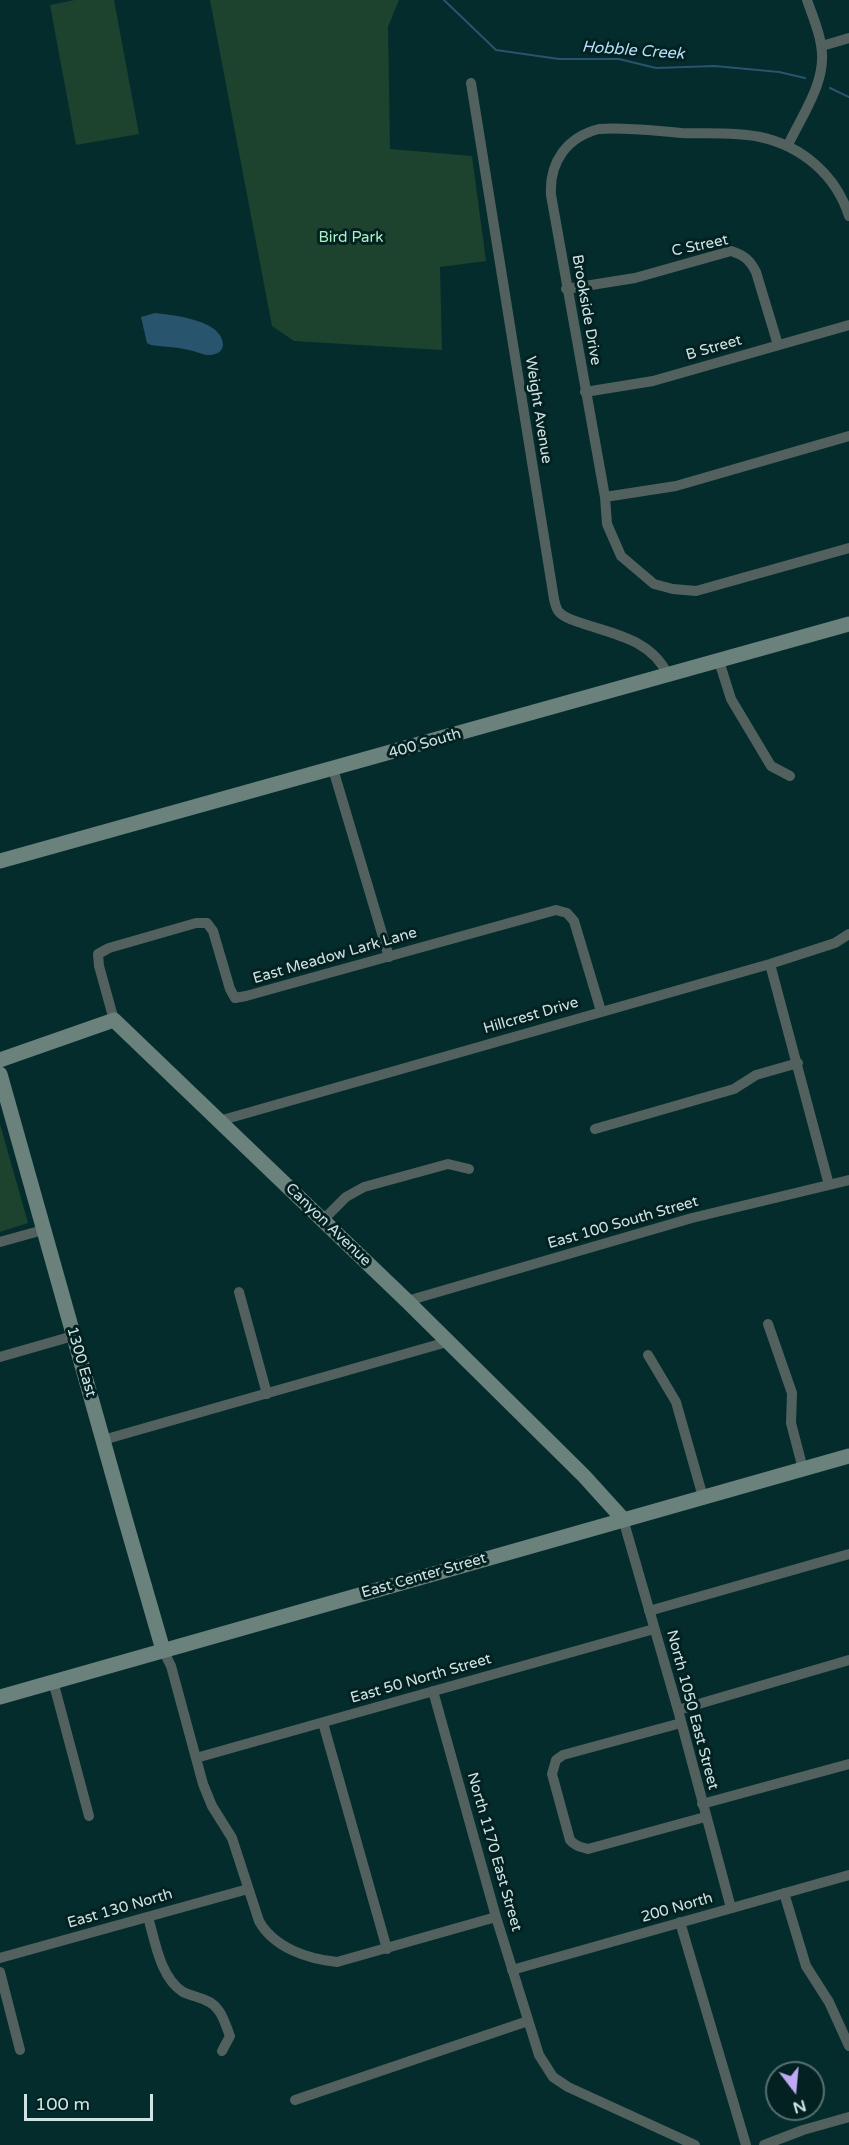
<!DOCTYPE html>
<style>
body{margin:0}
#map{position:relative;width:849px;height:2145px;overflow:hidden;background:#042c2d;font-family:"Varela Round",sans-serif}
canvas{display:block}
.north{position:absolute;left:765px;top:2061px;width:60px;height:60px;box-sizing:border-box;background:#042121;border:2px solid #566f6f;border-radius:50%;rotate:164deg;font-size:16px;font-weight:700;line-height:24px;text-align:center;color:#d0e4e4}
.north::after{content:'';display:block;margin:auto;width:21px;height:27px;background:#bfa8f4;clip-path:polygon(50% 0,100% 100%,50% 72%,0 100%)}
.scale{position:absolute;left:24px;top:2094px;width:129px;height:27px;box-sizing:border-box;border:3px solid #d0e4e4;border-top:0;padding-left:8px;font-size:18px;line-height:21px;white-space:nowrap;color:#d0e4e4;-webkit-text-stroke:4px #042121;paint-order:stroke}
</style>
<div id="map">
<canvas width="849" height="2145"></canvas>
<div class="north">N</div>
<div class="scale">100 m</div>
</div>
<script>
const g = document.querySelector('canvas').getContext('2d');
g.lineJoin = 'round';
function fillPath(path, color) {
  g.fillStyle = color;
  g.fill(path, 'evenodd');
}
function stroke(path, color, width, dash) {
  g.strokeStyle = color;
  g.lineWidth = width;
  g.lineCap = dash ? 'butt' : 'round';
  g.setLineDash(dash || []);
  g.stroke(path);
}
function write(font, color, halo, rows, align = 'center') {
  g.font = font + ' "Varela Round",sans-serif';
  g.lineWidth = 6;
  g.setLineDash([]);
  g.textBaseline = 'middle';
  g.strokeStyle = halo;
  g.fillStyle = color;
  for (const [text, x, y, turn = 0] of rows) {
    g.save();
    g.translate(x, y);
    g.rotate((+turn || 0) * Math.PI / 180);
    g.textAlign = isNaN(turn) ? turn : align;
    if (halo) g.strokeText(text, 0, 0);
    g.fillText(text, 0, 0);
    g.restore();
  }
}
fillPath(new Path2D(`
 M 75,0 L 114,0 L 139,134 L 76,145 L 50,5 Z
 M 210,0 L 399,0 L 388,27 L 390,149 L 472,156 L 486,261 L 440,267 L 442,350 L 294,341 L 272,326 Z
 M 0,1124 L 28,1223 L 0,1232 Z`), '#1d432e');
fillPath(new Path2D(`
 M 155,313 C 173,315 222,320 223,344 C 223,349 220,353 215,354 C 208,357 200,353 193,351 C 179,347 165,347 151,345 L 147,343 L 141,317 Z`), '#29546e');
stroke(new Path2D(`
 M 444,0 L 496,50 L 559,59 L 619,59 L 656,68 L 715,66 L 779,72 L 805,78
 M 830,88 L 849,97`), '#29546e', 2);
stroke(new Path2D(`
 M 822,46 L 849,38
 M 471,83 L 554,599 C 555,603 556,609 559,612 C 565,619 576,621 584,624 C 618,635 652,641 668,675
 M 788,145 C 802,115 828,80 821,45 C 819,30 812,15 807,0
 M 849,216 C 836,175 802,146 760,137 C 736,132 707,134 682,133 C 655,131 626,127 599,129 C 567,137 549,162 551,195 L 605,497 L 607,524 L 621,556 L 654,584 L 673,589 L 696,591 L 849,548
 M 566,289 L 635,278 L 731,251 C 744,255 750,260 756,272 L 778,345
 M 585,392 L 653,381 L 849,325
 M 605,497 L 676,486 L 849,436
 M 719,661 L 731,699 L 771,766 L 790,776
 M 333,769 L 389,957
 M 770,964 L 829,1185
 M 114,1020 L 99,966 L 98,954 L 109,948 L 196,923 L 207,923 L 213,931 L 230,989 L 235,998 L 246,996 L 556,910 L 567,913 L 574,921 L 601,1011
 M 219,1121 L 770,964 L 835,943 L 849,934
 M 595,1129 L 734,1089 L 756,1075 L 798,1063
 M 322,1221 L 346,1197 L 364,1187 L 448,1164 L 469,1169
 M 0,1242 L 43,1230
 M 239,1292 L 267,1394
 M 407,1301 L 692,1218 L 849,1180
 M 768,1324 L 792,1393 L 791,1423 L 803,1469
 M 648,1355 L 676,1402 L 703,1497
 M 0,1357 L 73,1336
 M 103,1440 L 447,1342
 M 623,1519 L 678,1710 L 731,1908
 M 649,1611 L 849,1554
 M 163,1650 L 171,1666 L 203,1784 L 212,1806 L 232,1838 L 259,1921 C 274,1948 308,1959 337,1962 L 496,1917
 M 53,1681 L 89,1816
 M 433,1691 L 496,1917 L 539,2055 L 553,2077 L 568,2087 L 695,2145
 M 678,1710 L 849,1660
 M 323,1723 L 387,1949
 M 681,1723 L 563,1755 L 556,1760 L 552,1774 L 570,1840 C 575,1846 580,1847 588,1849 L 705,1817
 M 196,1758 L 654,1629
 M 702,1804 L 849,1764
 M 784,1893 L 806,1966 L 829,2002 L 849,2046
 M 148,1917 C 155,1941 160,1977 183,1992 C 189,1995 198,1997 205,2000 C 221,2006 224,2021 230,2036 L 222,2051
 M 680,1922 L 746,2145
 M 0,1958 L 248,1889
 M 512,1970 L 849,1875
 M 0,1972 L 20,2050
 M 295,2100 L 528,2021
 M 764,2145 L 803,2130 L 849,2117`), '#52615d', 10);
stroke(new Path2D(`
 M 0,861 L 849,624
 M 0,1060 L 114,1020 L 407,1301 L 584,1476 L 623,1519
 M 0,1074 L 126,1522 L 163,1650
 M 0,1697 L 849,1456`), '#6b827c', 15);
write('15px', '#a8f2c6', '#042121', [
 ["Bird Park",351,238]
]);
write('15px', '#d0e4e4', '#042121', [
 ["C Street",700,246,-12],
 ["Brookside Drive",586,310,80],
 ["B Street",714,348,-16],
 ["Weight Avenue",538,410,81],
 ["400 South",425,744,-16],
 ["East Meadow Lark Lane",335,956,-16],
 ["Hillcrest Drive",531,1016,-16],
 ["East 100 South Street",623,1223,-16],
 ["Canyon Avenue",328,1225,44],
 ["1300 East",81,1362,74],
 ["East Center Street",424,1576,-16],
 ["East 50 North Street",421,1679,-16],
 ["North 1050 East Street",692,1710,75],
 ["North 1170 East Street",494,1852,74],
 ["200 North",677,1908,-16],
 ["East 130 North",120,1909,-16]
]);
write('italic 16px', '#b7dffb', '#042121', [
 ["Hobble Creek",633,51,4]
]);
</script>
